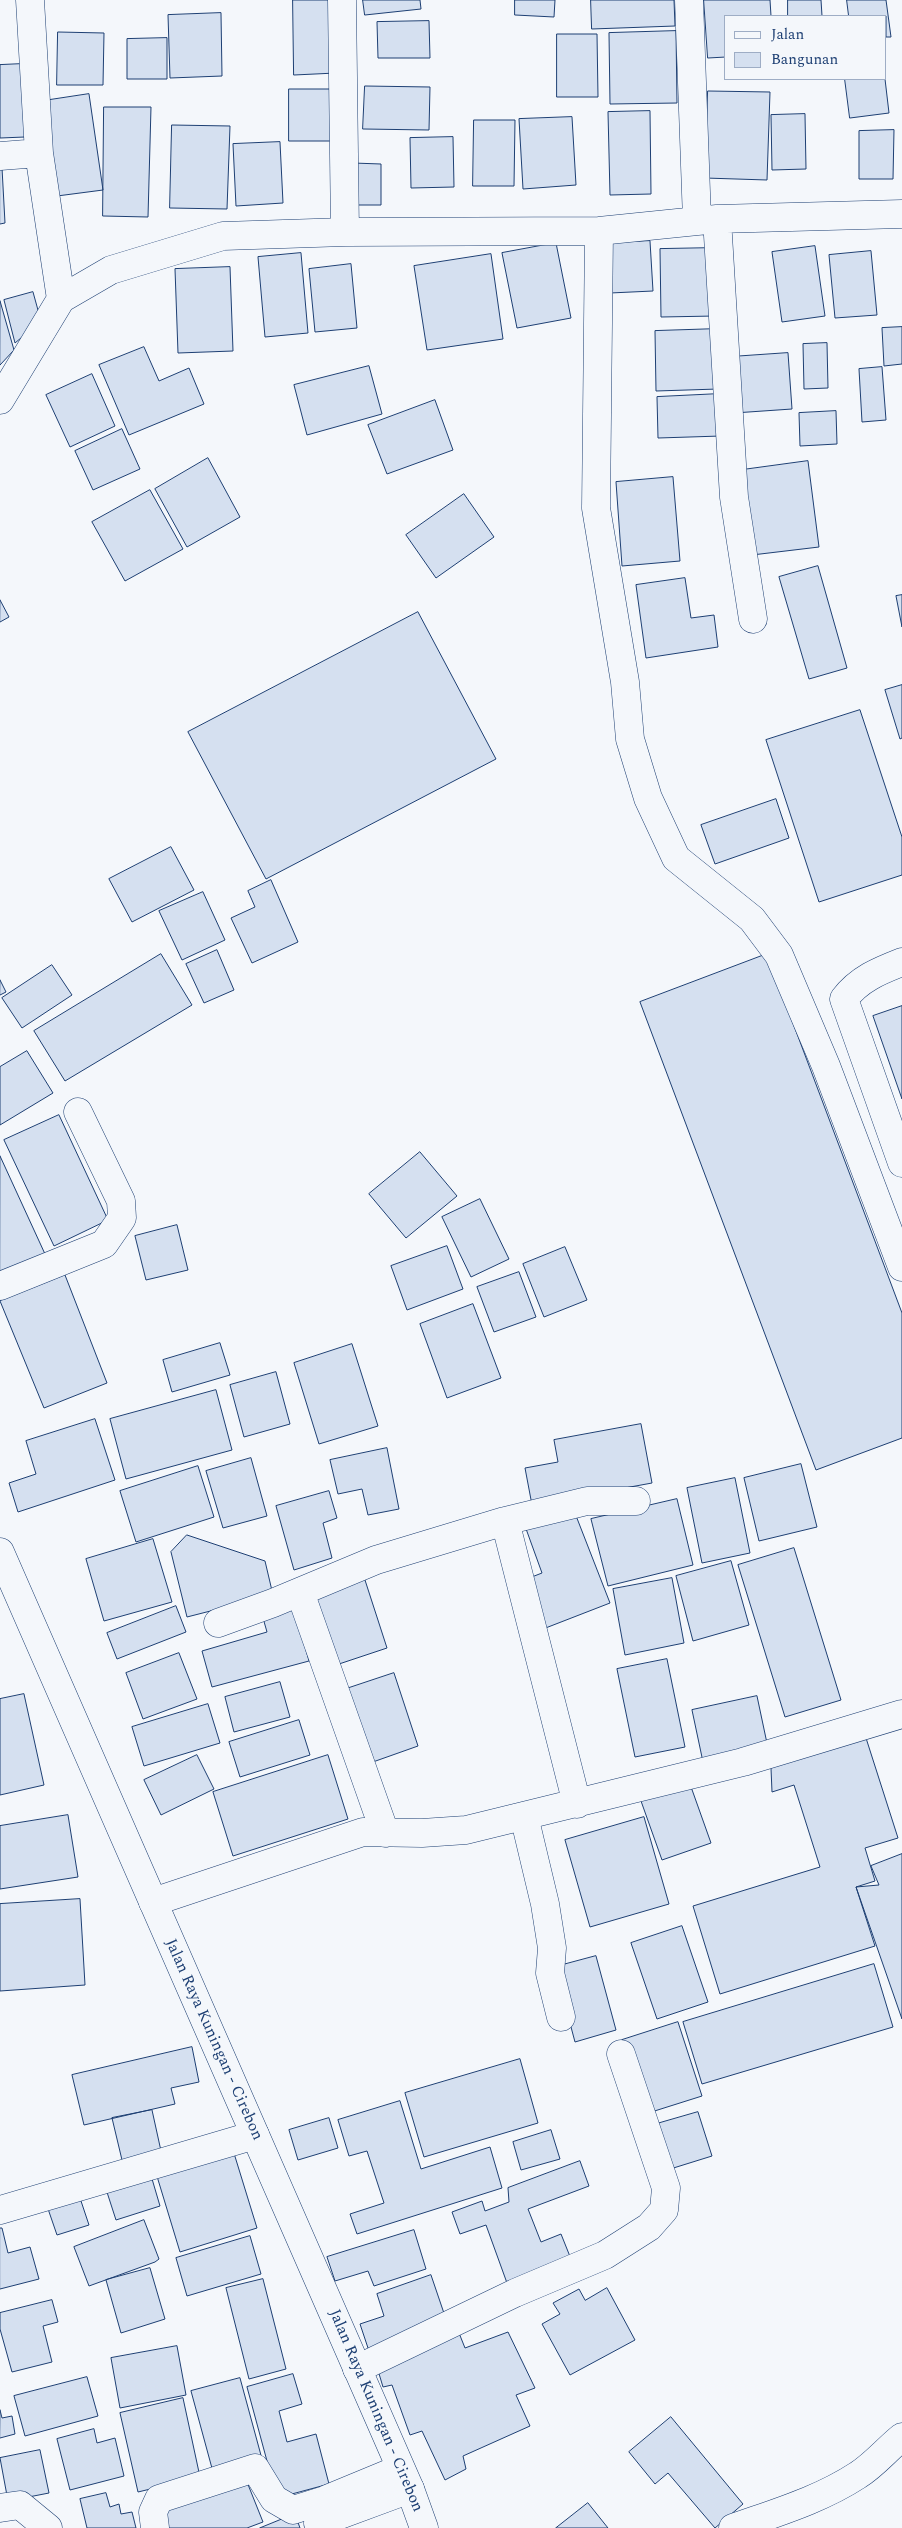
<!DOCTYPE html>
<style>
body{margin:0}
#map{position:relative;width:902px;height:2528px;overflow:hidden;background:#f4f7fb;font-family:Spectral,serif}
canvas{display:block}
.legend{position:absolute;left:724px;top:15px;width:162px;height:65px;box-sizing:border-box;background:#f4f7fb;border:1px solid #9eadc5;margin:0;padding:6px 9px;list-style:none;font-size:15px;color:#1d3f73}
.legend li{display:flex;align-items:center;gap:10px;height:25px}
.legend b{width:25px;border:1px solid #9eadc5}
</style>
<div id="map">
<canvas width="902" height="2528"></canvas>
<ul class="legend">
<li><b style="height:6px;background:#f4f7fb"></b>Jalan</li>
<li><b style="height:14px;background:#d5e0f0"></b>Bangunan</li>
</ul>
</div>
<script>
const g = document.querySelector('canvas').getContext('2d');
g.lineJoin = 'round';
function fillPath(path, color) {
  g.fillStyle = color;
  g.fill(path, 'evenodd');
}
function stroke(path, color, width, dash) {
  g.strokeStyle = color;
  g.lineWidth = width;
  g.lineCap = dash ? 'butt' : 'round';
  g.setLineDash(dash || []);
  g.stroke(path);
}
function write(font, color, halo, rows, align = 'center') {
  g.font = font + ' Spectral,serif';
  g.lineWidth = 4;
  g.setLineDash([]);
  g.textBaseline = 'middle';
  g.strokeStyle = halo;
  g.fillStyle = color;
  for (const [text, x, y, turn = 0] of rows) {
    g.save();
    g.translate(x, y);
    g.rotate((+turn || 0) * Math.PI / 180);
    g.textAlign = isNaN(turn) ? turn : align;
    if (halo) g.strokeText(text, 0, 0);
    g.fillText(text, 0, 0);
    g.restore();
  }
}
const building = new Path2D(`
 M 293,0 L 334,0 L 336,73 L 294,75 Z
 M 363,0 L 420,0 L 421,9 L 365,15 Z
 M 515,0 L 555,0 L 554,17 L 515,15 Z
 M 591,0 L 674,0 L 675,26 L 592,29 Z
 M 704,0 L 770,0 L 771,16 L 726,16 L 726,57 L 708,58 Z
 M 788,0 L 821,0 L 822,16 L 788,16 Z
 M 847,0 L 886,0 L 891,37 L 886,37 L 886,16 L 849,16 Z
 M 221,13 L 222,76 L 170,78 L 168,15 Z
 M 429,21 L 430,58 L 378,58 L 377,22 Z
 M 676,31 L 677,103 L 610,104 L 609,33 Z
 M 58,32 L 104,33 L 103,85 L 57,85 Z
 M 557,34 L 597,34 L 598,97 L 557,97 Z
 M 167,38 L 167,79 L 127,79 L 127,39 Z
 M 22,64 L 25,137 L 0,138 L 0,65 Z
 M 845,79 L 885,79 L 889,113 L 850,118 Z
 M 365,86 L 430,87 L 429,130 L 363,129 Z
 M 289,89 L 332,89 L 332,141 L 289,141 Z
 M 708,91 L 770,92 L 767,180 L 705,178 Z
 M 89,94 L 103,190 L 57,196 L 43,101 Z
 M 104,107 L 151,107 L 148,217 L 103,216 Z
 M 650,111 L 651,194 L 610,195 L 608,112 Z
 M 805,114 L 806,169 L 772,170 L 771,115 Z
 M 572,117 L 576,185 L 523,189 L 519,119 Z
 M 474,120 L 515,120 L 514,186 L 473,186 Z
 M 172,125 L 230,126 L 227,209 L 170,208 Z
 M 894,130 L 893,179 L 859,179 L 859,131 Z
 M 453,137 L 454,187 L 411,188 L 410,138 Z
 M 280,142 L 283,203 L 236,206 L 233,144 Z
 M 353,163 L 381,164 L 381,205 L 353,205 Z
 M 0,168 L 2,168 L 5,223 L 0,224 Z
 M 650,241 L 653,291 L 610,293 L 607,243 Z
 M 556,243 L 571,318 L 517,328 L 502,253 Z
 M 815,246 L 825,316 L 782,322 L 772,252 Z
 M 714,248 L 715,316 L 661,317 L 660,249 Z
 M 871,251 L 877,315 L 835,318 L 829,255 Z
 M 301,253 L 308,333 L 265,337 L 258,257 Z
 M 491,254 L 503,339 L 427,350 L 414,266 Z
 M 351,264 L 357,328 L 315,332 L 309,269 Z
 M 230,267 L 233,351 L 178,353 L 175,269 Z
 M 33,292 L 41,321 L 15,343 L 4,300 Z
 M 0,301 L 14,350 L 0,365 Z
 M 902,327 L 902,364 L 884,366 L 882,328 Z
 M 717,329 L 718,389 L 656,391 L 655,331 Z
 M 827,343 L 828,388 L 804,389 L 803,344 Z
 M 144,347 L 159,381 L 189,368 L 204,404 L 129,435 L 99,365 Z
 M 788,353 L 792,409 L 734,413 L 730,357 Z
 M 369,366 L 382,414 L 307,435 L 294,385 Z
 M 882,367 L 886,420 L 862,422 L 859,369 Z
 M 92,374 L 115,426 L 70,447 L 46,395 Z
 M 719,394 L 721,436 L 658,438 L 657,397 Z
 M 435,400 L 453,450 L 387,474 L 368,425 Z
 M 836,411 L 837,444 L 800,446 L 799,413 Z
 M 122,429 L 140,469 L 93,490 L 75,451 Z
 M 208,458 L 240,517 L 187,547 L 155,489 Z
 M 808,461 L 819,547 L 752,555 L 742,470 Z
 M 673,477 L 680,561 L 622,566 L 616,482 Z
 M 150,490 L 183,549 L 125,581 L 92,522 Z
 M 464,494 L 494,537 L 436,578 L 406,535 Z
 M 818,566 L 847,668 L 809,679 L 779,577 Z
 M 685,578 L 691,618 L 714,615 L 718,647 L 646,658 L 636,585 Z
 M 902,595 L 902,627 L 896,596 Z
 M 0,600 L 9,617 L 0,622 Z
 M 418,612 L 496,759 L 266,879 L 188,732 Z
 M 902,685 L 902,738 L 900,739 L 885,690 Z
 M 860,710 L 902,837 L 902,875 L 819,902 L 766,740 Z
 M 776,799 L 789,838 L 715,864 L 701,825 Z
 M 171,847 L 194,890 L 132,922 L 109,879 Z
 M 271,880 L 298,942 L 252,963 L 231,918 L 255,907 L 248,891 Z
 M 203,892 L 225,940 L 182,960 L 159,911 Z
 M 217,950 L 234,990 L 204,1003 L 186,964 Z
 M 161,954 L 192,1005 L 65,1081 L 34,1031 Z
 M 767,954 L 902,1313 L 902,1438 L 816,1470 L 640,1002 Z
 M 52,965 L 72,995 L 22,1028 L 2,998 Z
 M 0,980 L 6,992 L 0,995 Z
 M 902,1006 L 902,1099 L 873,1016 Z
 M 27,1051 L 53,1093 L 0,1125 L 0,1067 Z
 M 59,1115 L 108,1220 L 54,1246 L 4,1140 Z
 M 420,1152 L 457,1196 L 406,1238 L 369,1194 Z
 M 0,1156 L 45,1254 L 0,1274 Z
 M 480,1199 L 509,1259 L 471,1277 L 442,1217 Z
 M 177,1225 L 188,1270 L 146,1280 L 135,1236 Z
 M 447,1246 L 463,1289 L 407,1310 L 391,1266 Z
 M 565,1247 L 587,1300 L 544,1317 L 523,1264 Z
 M 519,1272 L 536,1317 L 494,1332 L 477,1287 Z
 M 65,1275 L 107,1383 L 44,1408 L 0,1301 Z
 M 473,1304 L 501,1378 L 447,1398 L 420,1324 Z
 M 220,1343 L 230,1375 L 172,1392 L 163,1360 Z
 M 352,1344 L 378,1426 L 319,1444 L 294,1363 Z
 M 276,1372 L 290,1424 L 244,1437 L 230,1385 Z
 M 216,1390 L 232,1450 L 126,1479 L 110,1419 Z
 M 95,1419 L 115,1480 L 18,1512 L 9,1483 L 36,1474 L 26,1441 Z
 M 641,1424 L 652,1483 L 532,1505 L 525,1468 L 558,1462 L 554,1440 Z
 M 387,1448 L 399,1509 L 368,1515 L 362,1489 L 338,1494 L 330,1460 Z
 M 251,1458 L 267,1516 L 223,1528 L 206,1471 Z
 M 801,1464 L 817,1527 L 759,1541 L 744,1478 Z
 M 198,1466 L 214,1517 L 136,1542 L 120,1491 Z
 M 735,1478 L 750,1553 L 702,1563 L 687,1488 Z
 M 329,1491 L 337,1518 L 323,1523 L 332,1558 L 294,1570 L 276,1506 Z
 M 677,1499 L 693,1565 L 608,1586 L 591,1519 Z
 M 573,1508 L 610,1603 L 543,1629 L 524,1580 L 542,1573 L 525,1526 Z
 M 187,1535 L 265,1561 L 273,1595 L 187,1617 L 171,1552 Z
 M 153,1539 L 172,1602 L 104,1621 L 86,1559 Z
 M 794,1548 L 841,1700 L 785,1717 L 738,1565 Z
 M 731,1561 L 749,1625 L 693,1641 L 676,1576 Z
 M 364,1577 L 387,1648 L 336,1665 L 312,1594 Z
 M 672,1578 L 684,1643 L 625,1655 L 613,1589 Z
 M 293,1603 L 309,1661 L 212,1687 L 202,1651 L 267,1632 L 261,1611 Z
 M 176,1606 L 186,1632 L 117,1659 L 107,1633 Z
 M 179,1653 L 197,1699 L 143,1719 L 126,1673 Z
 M 667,1659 L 685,1747 L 635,1757 L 617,1669 Z
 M 394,1673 L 418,1746 L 370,1763 L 346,1689 Z
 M 280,1682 L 290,1717 L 234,1732 L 225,1697 Z
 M 24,1694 L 44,1785 L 0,1795 L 0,1699 Z
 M 757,1696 L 768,1748 L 703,1762 L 692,1710 Z
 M 208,1704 L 220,1743 L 144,1766 L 132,1727 Z
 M 299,1720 L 310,1755 L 240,1777 L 229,1742 Z
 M 866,1738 L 898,1838 L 865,1848 L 875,1881 L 856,1887 L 875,1946 L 720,1994 L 693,1906 L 820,1867 L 794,1785 L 772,1792 L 771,1768 Z
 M 197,1755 L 214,1789 L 161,1815 L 144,1780 Z
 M 328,1755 L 348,1819 L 233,1856 L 213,1792 Z
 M 690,1784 L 711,1843 L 662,1860 L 641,1801 Z
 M 68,1815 L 78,1877 L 0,1889 L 0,1826 Z
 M 644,1817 L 669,1904 L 590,1927 L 565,1840 Z
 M 902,1854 L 902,2019 L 856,1887 L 879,1885 L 871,1866 Z
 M 80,1899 L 85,1985 L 0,1991 L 0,1904 Z
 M 682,1926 L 708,2002 L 657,2019 L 631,1943 Z
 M 596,1956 L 616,2030 L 575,2042 L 555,1967 Z
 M 874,1964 L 893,2027 L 702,2084 L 683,2022 Z
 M 678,2022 L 702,2096 L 645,2114 L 622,2040 Z
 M 192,2047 L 199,2082 L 171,2088 L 175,2104 L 84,2125 L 72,2075 Z
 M 520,2059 L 538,2123 L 424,2157 L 405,2093 Z
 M 400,2101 L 421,2169 L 490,2147 L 502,2188 L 357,2234 L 350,2214 L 384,2203 L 367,2151 L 349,2156 L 338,2120 Z
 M 152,2110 L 161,2151 L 122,2160 L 112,2118 Z
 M 698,2112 L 712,2156 L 667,2170 L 653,2125 Z
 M 329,2118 L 338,2148 L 298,2160 L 289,2130 Z
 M 551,2130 L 560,2159 L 521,2170 L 513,2142 Z
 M 233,2150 L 257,2228 L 180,2252 L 156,2173 Z
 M 580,2161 L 589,2186 L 528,2209 L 541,2242 L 561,2234 L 571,2259 L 507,2283 L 486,2225 L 460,2234 L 452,2212 L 482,2201 L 485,2211 L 509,2202 L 508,2188 Z
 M 150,2172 L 160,2206 L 116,2220 L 105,2186 Z
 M 78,2192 L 89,2225 L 57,2235 L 46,2203 Z
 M 144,2220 L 159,2259 L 155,2262 L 89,2286 L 74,2247 Z
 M 0,2228 L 2,2228 L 8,2253 L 30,2247 L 39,2279 L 0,2289 Z
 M 414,2230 L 426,2269 L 374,2286 L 368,2271 L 335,2281 L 327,2257 Z
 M 250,2236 L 261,2274 L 187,2296 L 176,2258 Z
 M 150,2268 L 165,2319 L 121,2333 L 106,2280 Z
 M 431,2275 L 449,2328 L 370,2354 L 360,2324 L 384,2316 L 377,2294 Z
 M 263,2279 L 286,2369 L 249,2379 L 226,2288 Z
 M 607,2288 L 635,2340 L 570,2375 L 542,2324 L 560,2314 L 553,2303 L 579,2289 L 585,2300 Z
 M 52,2300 L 58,2322 L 43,2326 L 52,2362 L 12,2372 L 0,2329 L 0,2313 Z
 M 457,2328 L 465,2348 L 508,2332 L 535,2388 L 516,2395 L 530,2426 L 463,2456 L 466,2469 L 445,2480 L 422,2431 L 410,2435 L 392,2385 L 383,2387 L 377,2367 Z
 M 177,2346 L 186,2395 L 120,2408 L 111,2358 Z
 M 293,2374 L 302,2404 L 279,2411 L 287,2442 L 316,2434 L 329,2484 L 277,2498 L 247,2387 Z
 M 87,2377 L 98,2416 L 25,2436 L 14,2396 Z
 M 240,2378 L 262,2459 L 213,2472 L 191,2391 Z
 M 183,2398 L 200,2477 L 138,2492 L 120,2413 Z
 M 0,2410 L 2,2418 L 12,2416 L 15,2434 L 0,2438 Z
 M 671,2417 L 743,2504 L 715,2528 L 668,2473 L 655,2484 L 629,2452 Z
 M 94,2429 L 97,2443 L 115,2438 L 124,2476 L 70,2490 L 57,2439 Z
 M 40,2450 L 49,2493 L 8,2501 L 0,2458 Z
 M 245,2477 L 263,2522 L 247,2528 L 167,2528 L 160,2510 Z
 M 106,2493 L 110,2507 L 119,2504 L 121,2514 L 132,2512 L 136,2528 L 87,2528 L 80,2499 Z
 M 588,2503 L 608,2528 L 556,2528 Z
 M 295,2514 L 300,2528 L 260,2528 Z`);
fillPath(building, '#d5e0f0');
stroke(building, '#1d3f73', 1);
const minor = new Path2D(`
 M 30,0 L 39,153 L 61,299
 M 342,0 L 345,232
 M 689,0 L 697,220
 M 0,156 L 39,153
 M 717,219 L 734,497 L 753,619
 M 599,231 L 596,508 L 625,682 L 630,739 L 648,798 L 676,858 L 752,919 L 779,955 L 826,1066 L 902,1267
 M 0,400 L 61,299 L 111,270 L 223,236 L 345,232 L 599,231 L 717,219 L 902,214
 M 902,962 C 879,971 859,979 844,999 L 902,1163
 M 0,1286 L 104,1244 L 122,1218 L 121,1201 L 78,1112
 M 300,1592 L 385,1833
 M 218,1623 L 273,1603 L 376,1560 L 505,1521
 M 577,1804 L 505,1521 L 587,1501 L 636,1501
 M 524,1816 L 545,1904 L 552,1948 L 550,1973 L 561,2017
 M 153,1902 L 363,1832 L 422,1833 L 466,1830 L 743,1762 L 902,1714
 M 0,2210 L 255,2135
 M 357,2369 L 515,2293 L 605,2255 L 649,2227 L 664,2210 L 666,2188 L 621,2054
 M 0,2508 L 20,2505 L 48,2528
 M 318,2523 L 410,2489
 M 155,2528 L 153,2512 L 159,2499 L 255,2468 L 274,2499 L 293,2510 L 325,2500 L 400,2469
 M 733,2528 C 775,2513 820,2500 858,2475 C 874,2465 887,2449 902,2437`);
const highway = new Path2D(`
 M 0,1552 L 410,2489 L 424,2528`);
stroke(minor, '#1d3f73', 29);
stroke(highway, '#1d3f73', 29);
stroke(minor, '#f4f7fb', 28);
stroke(highway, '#f4f7fb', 28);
write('16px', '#1d3f73', '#f4f7fb', [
 ["Jalan Raya Kuningan - Cirebon",213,2040,66],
 ["Jalan Raya Kuningan - Cirebon",375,2411,67]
]);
</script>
